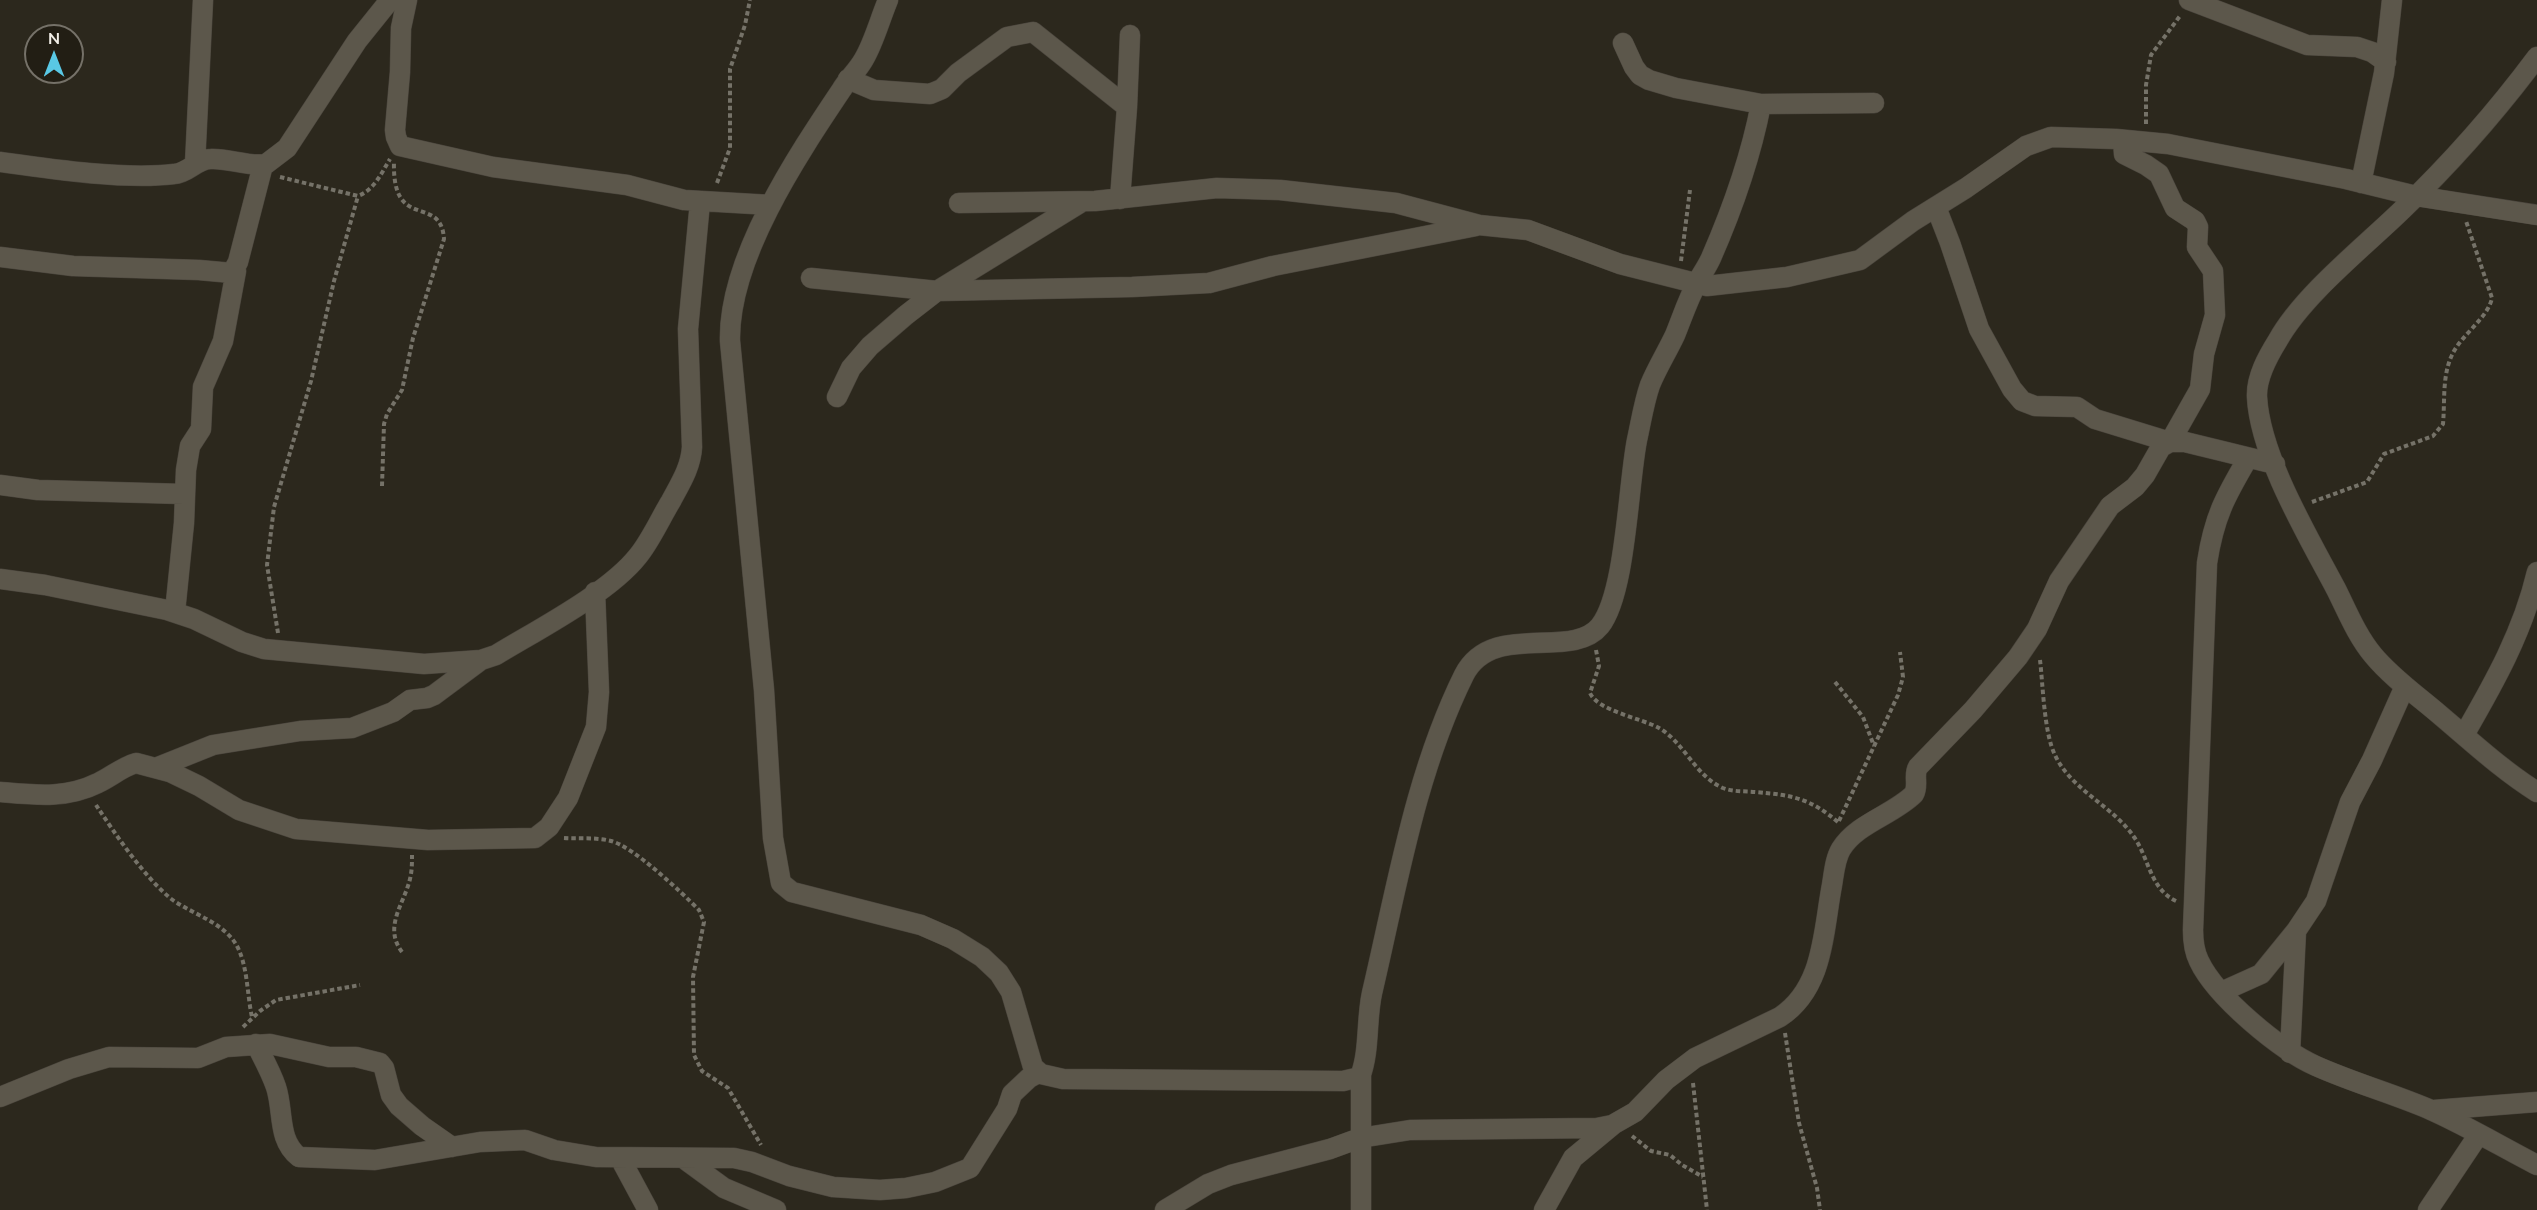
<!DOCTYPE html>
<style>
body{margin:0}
#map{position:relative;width:2537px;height:1210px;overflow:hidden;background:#2c281d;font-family:Mulish,sans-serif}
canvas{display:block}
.north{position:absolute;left:24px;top:24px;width:60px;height:60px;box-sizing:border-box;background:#221e14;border:2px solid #757168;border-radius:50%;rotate:0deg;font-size:16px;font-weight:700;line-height:24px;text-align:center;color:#f1eee7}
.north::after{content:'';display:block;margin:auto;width:21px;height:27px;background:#59c8e5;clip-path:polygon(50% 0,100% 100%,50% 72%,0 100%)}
</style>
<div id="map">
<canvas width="2537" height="1210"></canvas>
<div class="north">N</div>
</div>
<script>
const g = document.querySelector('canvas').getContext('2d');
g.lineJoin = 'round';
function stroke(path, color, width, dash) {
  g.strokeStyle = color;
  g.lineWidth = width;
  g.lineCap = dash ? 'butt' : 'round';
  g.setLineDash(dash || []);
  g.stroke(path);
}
const minor = new Path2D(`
 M 407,0 L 401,28 L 400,72 L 395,130 L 396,137 L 400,146 L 493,167 L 627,185 L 684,200 L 771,205
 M 888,0 C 880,19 874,42 864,59 C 858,70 848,79 842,89 C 797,156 728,259 730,341 L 764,690 L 773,838 L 781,883 L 792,892 L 921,925 L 953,939 L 982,957 L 999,973 L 1011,992 L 1033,1067 L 1041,1074 L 1063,1079 L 1343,1081 L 1360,1077 C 1370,1051 1366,1020 1372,993 C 1397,887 1415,774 1464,675 C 1492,620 1572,661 1600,626 C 1626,593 1628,485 1637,440 C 1641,422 1644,402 1650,385 C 1657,368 1667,352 1675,335 C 1682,318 1688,299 1697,283 C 1701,275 1707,267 1711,258 C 1732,210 1751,156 1761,104
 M 2189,0 L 2307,45 L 2357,47 L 2372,52 L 2386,62
 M 1623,43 L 1634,67 L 1640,75 L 1649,80 L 1676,88 L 1761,104 L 1874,103
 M 2537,57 C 2496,112 2452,162 2402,210 C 2365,246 2303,295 2278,340 C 2268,356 2256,377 2257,397 C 2260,456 2308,536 2336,589 C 2347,611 2357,636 2373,655 C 2392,678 2418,696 2440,715 C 2472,742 2502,770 2537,792
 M 848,79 L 874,90 L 930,94 L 942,89 L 958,73 L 1007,37 L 1033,32 L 1127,107
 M 0,162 C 50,169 124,180 174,174 C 189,173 196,159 211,159 C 229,158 248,167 266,164 L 287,148 L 357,41 L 390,0
 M 195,164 L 203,0
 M 2361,183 L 2384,73 L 2392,0
 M 1120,199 L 1127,107 L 1130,35
 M 959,203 L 1095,201 L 1217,188 L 1280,190 L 1396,203 L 1479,225 L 1528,230 L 1620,264 L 1707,286 L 1787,277 L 1860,260 L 1913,221 L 1966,188 L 2026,146 L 2051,137 L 2116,139 L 2168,144 L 2346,179 L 2416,196 L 2537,215
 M 1936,207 L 1950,243 L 1979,329 L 2012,389 L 2022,401 L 2035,406 L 2077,407 L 2095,419 L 2170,442 L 2200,389 L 2204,354 L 2215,315 L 2213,271 L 2197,247 L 2198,227 L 2195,221 L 2175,208 L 2159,174 L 2146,165 L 2124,154 L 2123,140
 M 0,257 L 73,266 L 199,270 L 232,273 L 238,262 L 263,165
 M 811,278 L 937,291 L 1132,287 L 1209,283 L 1273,266 L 1476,226
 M 837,397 L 851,368 L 870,346 L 906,315 L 937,291 L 1080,203
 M 2248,458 C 2225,497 2214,517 2207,563 L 2193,930 C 2193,941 2194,951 2199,961 C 2216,997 2280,1050 2316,1066 C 2354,1083 2394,1094 2431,1110 C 2467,1126 2502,1147 2537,1165
 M 0,485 L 38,490 L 184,494
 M 0,579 L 45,585 L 167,610 L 194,619 L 242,642 L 264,649 L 424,664 L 481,660 L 496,655 C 537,630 609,593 638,556 C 651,540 660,519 671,501 C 680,484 691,467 692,447 L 688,329 L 700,202
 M 175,612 L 184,523 L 186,470 L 190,446 L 201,429 L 203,387 L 223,341 L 236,271
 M 2464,735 C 2494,683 2523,632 2537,572
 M 158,767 L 213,745 L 300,731 L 352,728 L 393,712 L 410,700 L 427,698 L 434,695 L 481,660
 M 0,792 C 35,795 66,799 98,783 C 111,777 122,767 136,763 L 170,772 L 199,786 L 239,810 L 296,829 L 428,840 L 535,838 L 549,827 L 568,798 L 596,727 L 599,692 L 595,592
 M 2221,992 L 2261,974 L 2296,931 L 2316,901 L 2350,802 L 2372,760 L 2405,686
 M 256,1044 C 263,1058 271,1072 276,1087 C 284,1111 277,1140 299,1157 L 375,1160 L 480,1142 L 525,1140 L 554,1150 L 596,1157 L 734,1158 L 752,1162 L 789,1176 L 833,1187 L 880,1190 L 906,1188 L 935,1182 L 970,1168 L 1007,1109 L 1012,1094 L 1029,1078 L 1038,1073
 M 2290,1053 L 2296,931
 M 1361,1076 L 1361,1210
 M 0,1097 L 69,1069 L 109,1057 L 198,1058 L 226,1047 L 270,1044 L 329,1057 L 356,1057 L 380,1063 L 384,1068 L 391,1095 L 399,1106 L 422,1126 L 452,1147
 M 2434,1110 L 2537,1102
 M 620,1158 L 648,1210
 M 683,1158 L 724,1188 L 776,1210
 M 1165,1210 L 1208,1184 L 1231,1175 L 1330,1149 L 1360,1138 L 1410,1130 L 1597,1128 L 1612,1125
 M 1544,1210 L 1573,1158 L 1614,1124 L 1635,1112 L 1666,1080 L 1695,1058 L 1780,1017 C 1824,988 1823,932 1832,885 C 1834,873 1835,859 1841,849 C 1857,823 1893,815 1914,794 C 1919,785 1913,775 1918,767 L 1973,710 L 2018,657 L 2037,629 L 2059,581 L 2110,506 L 2135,487 L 2145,475 L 2161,447 L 2170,442 L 2185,442 L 2275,464
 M 2428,1210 L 2479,1134`);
stroke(minor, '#4a453d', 21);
stroke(new Path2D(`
 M 2146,124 L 2146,85 L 2151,55 L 2180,16
 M 280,177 L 358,196 C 374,190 381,174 390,159
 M 717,183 L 730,148 L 730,69 L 745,25 L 750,0
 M 1681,261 L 1690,190
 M 382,486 L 384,424 L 387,414 L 402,390 L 413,338 L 444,239 C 441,193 392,233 394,162
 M 2312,502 L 2367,482 L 2384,454 L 2433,436 L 2443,424 C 2445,401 2442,376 2452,355 C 2461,335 2488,318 2492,298 L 2466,221
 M 278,633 L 267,565 L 274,507 L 311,381 L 334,281 L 358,196
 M 1596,650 L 1599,666 L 1590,693 C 1598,711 1641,718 1659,728 C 1684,742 1695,776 1723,788 C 1733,792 1744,791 1755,792 C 1792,795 1810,798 1839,823
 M 2040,660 C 2043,685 2044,733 2055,755 C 2071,790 2113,806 2134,837 C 2149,858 2150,889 2176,901
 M 1835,682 L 1863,717 L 1874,746
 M 96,805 C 116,835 142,874 170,898 C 191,914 224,922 237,946 C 248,967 247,995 252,1017
 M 1839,821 L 1898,695 L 1903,677 L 1900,652
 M 564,838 C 579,839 596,837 611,841 C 634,847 681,892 699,910 L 704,922 L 693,977 L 694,1055 L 702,1071 L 728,1088 L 761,1145
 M 402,952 C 383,927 404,904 410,879 C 412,871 412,863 412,855
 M 243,1027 L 260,1011 L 276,1000 L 360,985
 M 1785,1033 L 1799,1123 L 1817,1188 L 1820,1210
 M 1693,1083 L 1707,1210
 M 1632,1136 L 1651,1151 L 1670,1155 L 1682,1165 L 1703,1177`), '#757268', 4, [4.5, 3]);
stroke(minor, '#5c574b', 20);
</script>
